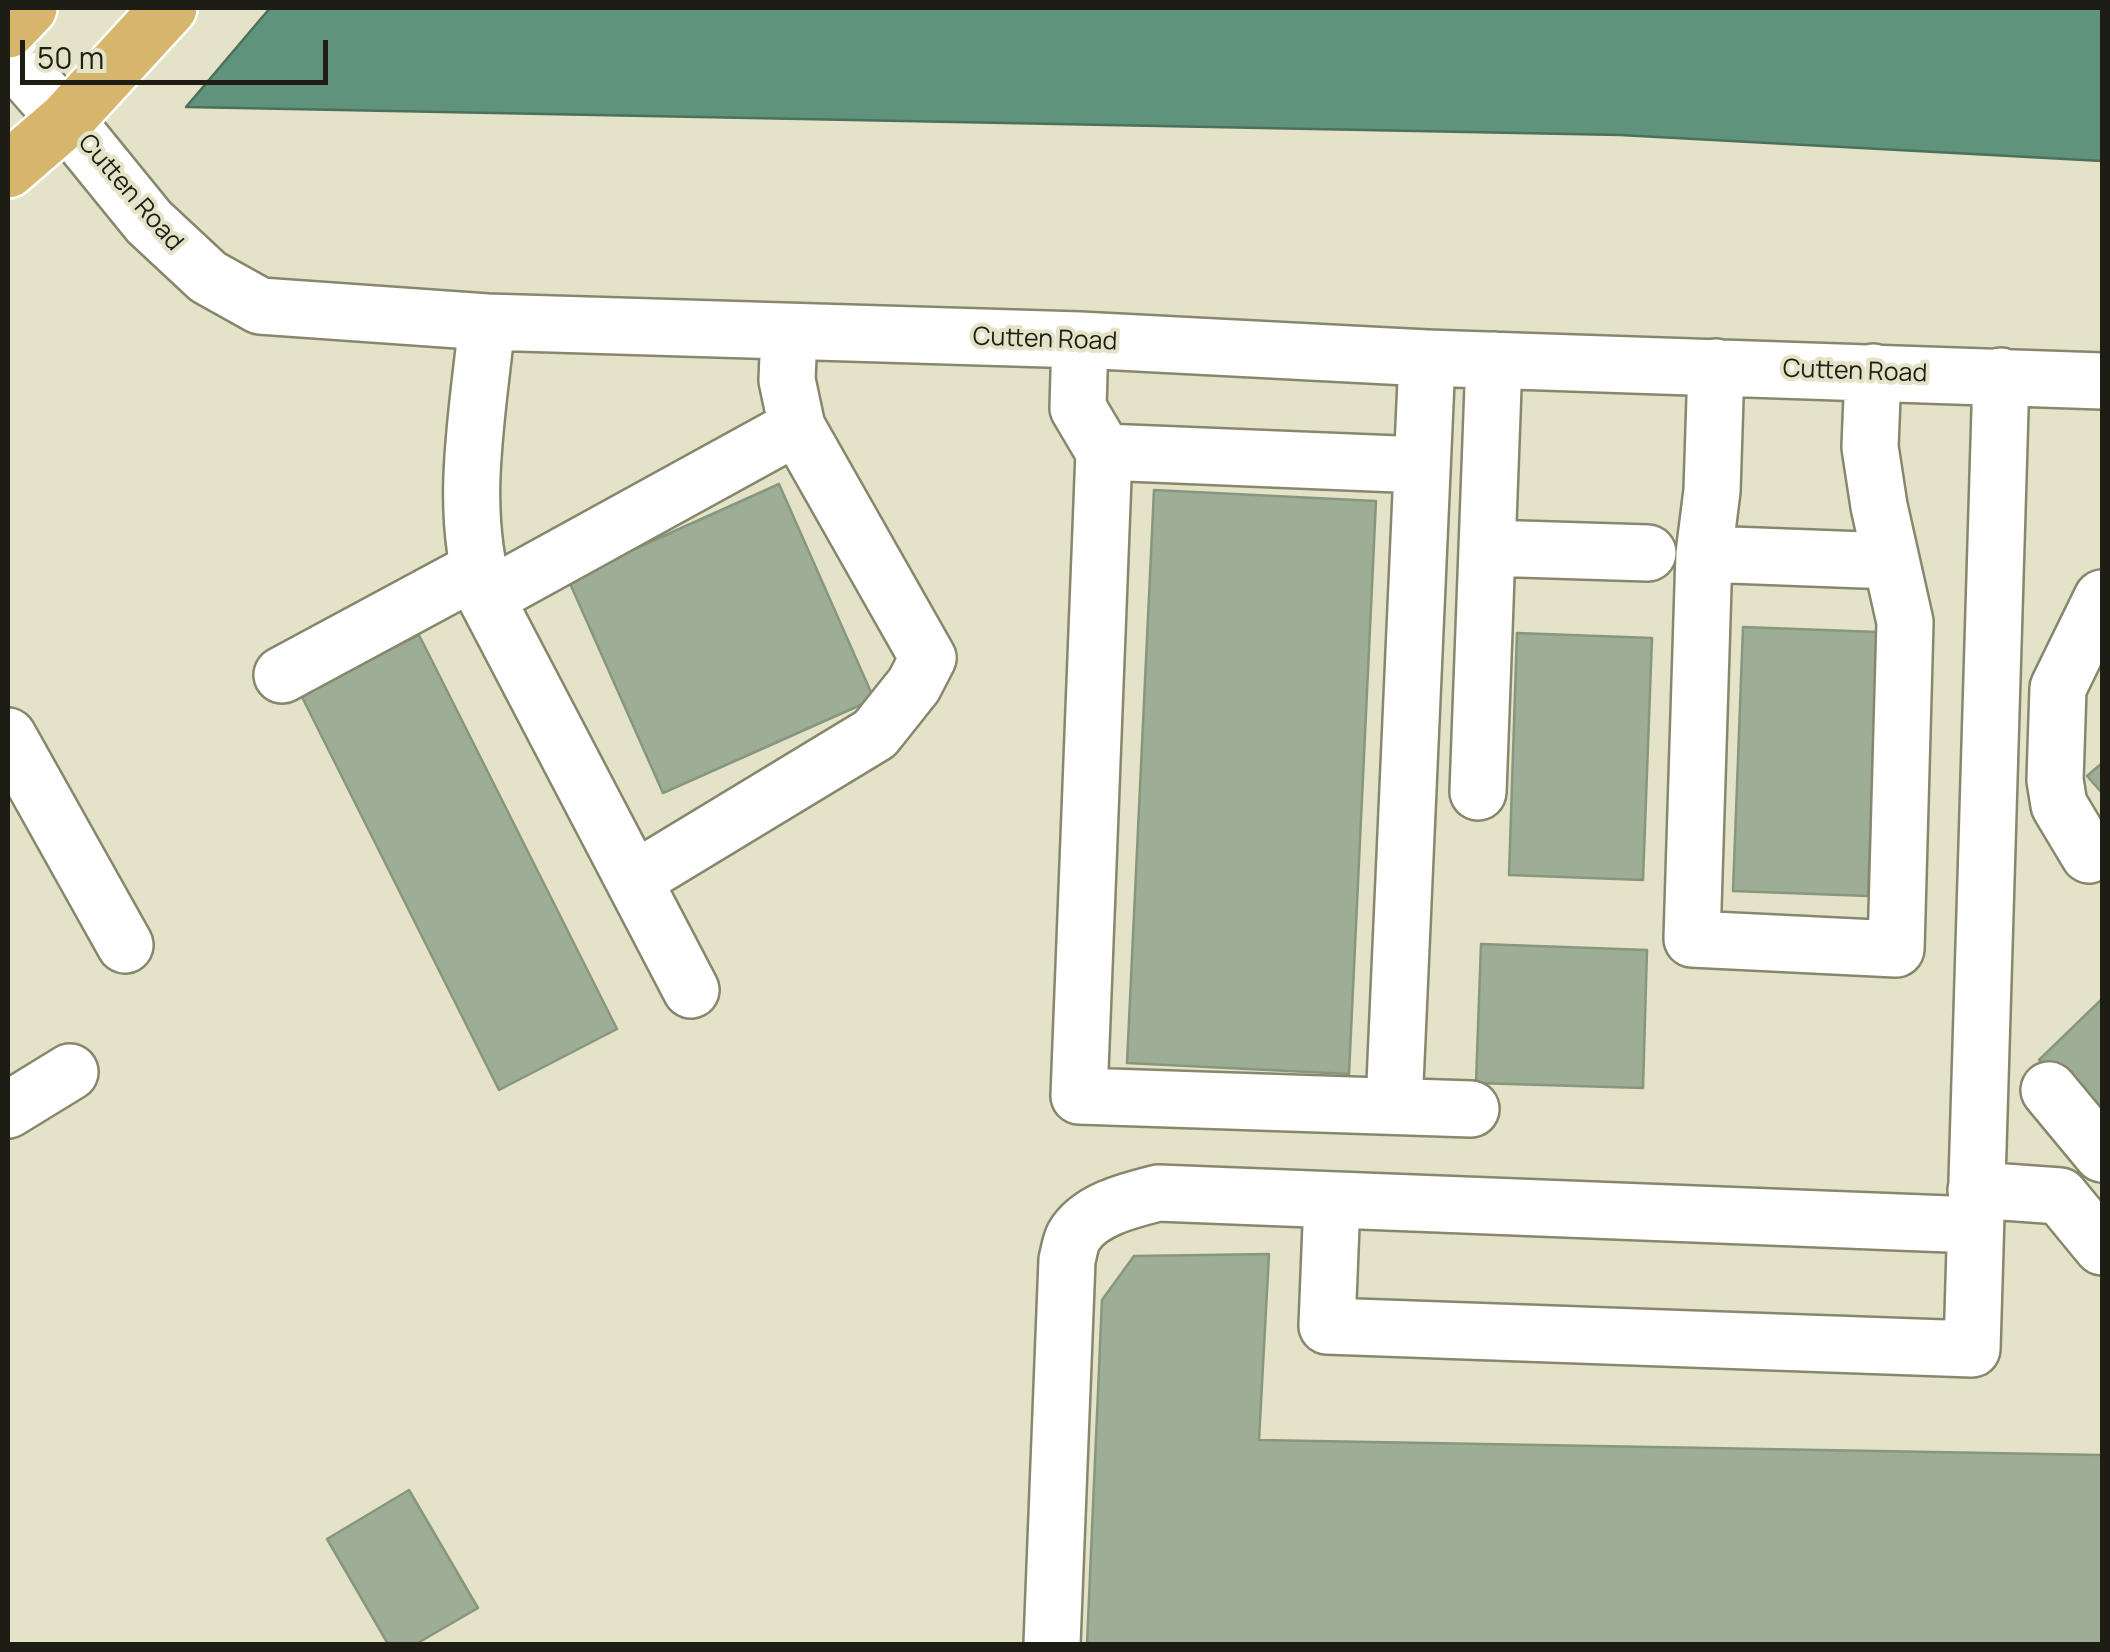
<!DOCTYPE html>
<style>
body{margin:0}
#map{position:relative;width:2110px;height:1652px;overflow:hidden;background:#e4e3c8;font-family:Manrope,sans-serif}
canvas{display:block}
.frame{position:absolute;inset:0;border:10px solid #1d1d13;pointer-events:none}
.scale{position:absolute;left:20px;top:40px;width:308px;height:45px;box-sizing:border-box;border:5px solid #1d1d13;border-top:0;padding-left:12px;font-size:30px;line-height:35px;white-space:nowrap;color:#1d1d13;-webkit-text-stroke:8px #e4e3c8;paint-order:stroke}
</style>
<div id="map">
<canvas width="2110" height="1652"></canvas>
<div class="frame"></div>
<div class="scale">50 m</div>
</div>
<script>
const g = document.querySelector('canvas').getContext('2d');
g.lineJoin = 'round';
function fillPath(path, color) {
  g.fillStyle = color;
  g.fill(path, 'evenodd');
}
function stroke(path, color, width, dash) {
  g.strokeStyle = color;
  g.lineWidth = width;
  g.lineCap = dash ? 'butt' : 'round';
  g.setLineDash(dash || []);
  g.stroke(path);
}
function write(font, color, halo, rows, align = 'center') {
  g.font = font + ' Manrope,sans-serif';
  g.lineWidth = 8;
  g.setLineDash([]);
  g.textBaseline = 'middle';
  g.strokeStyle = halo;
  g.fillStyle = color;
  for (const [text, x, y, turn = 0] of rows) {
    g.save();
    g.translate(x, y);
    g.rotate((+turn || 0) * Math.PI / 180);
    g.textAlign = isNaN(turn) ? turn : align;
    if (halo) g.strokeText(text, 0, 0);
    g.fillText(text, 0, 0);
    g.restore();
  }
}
const water = new Path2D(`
 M 270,8 L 2102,8 L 2102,161 L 1620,135 L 186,107 Z`);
fillPath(water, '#5f937c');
stroke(water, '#4b705c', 2.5);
const building = new Path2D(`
 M 779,484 L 874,699 L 663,793 L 568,579 Z
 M 1154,490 L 1376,501 L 1349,1074 L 1127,1063 Z
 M 1743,627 L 1878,632 L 1868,896 L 1733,891 Z
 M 1517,633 L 1652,638 L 1643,880 L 1509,875 Z
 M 419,635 L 617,1029 L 499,1090 L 301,695 Z
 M 2102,763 L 2102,793 L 2087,776 Z
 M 1481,944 L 1647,950 L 1643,1088 L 1476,1083 Z
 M 2102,999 L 2102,1130 L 2039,1060 Z
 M 1269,1254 L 1259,1440 L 2102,1455 L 2102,1644 L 1087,1644 L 1102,1300 L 1134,1256 Z
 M 409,1490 L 478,1608 L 416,1644 L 388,1644 L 327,1539 Z`);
fillPath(building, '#9ead96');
stroke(building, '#87967f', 2.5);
const minor = new Path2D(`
 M 8,54 L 66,120 L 149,222 L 208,277 L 260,306 L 487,322 L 1080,340 L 1427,358 L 2102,381
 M 487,322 C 478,414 458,508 486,598 L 691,990
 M 1080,340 L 1078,408 L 1104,452 L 1079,1096 L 1471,1109
 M 1716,367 L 1712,491 L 1704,554 L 1692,939 L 1896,949 L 1905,622 L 1879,506 L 1870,447 L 1873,372
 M 1104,452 L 1422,465
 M 1488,548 L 1648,553
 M 1704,554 L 1891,561
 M 486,598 L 797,427
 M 282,675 L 477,570
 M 8,736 L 125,945
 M 1478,792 L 1494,360
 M 2089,855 L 2059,805 L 2055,780 L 2058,688 L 2102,598
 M 634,880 L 875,734 L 914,685 L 928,658 L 797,427 L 787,380 L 789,332
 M 2049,1090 L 2102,1154
 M 1394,1106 L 1427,358
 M 8,1110 L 70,1072
 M 1976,1190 L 2060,1196 L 2102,1247
 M 1332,1200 L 1327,1326 L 1972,1349 L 2001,376
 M 1052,1644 L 1067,1260 C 1069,1253 1070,1243 1074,1236 C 1090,1209 1131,1200 1158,1193 L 1975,1225`);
const major = new Path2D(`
 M 8,30 L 29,8
 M 8,170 L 66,120 L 169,8`);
stroke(minor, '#87876d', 60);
stroke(major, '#fff', 60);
stroke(minor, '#fff', 55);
stroke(major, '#d6b56d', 55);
write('25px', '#1d1d13', '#e4e3c8', [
 ["Cutten Road",130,193,49],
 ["Cutten Road",1045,340,2],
 ["Cutten Road",1855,372,2]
]);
</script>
